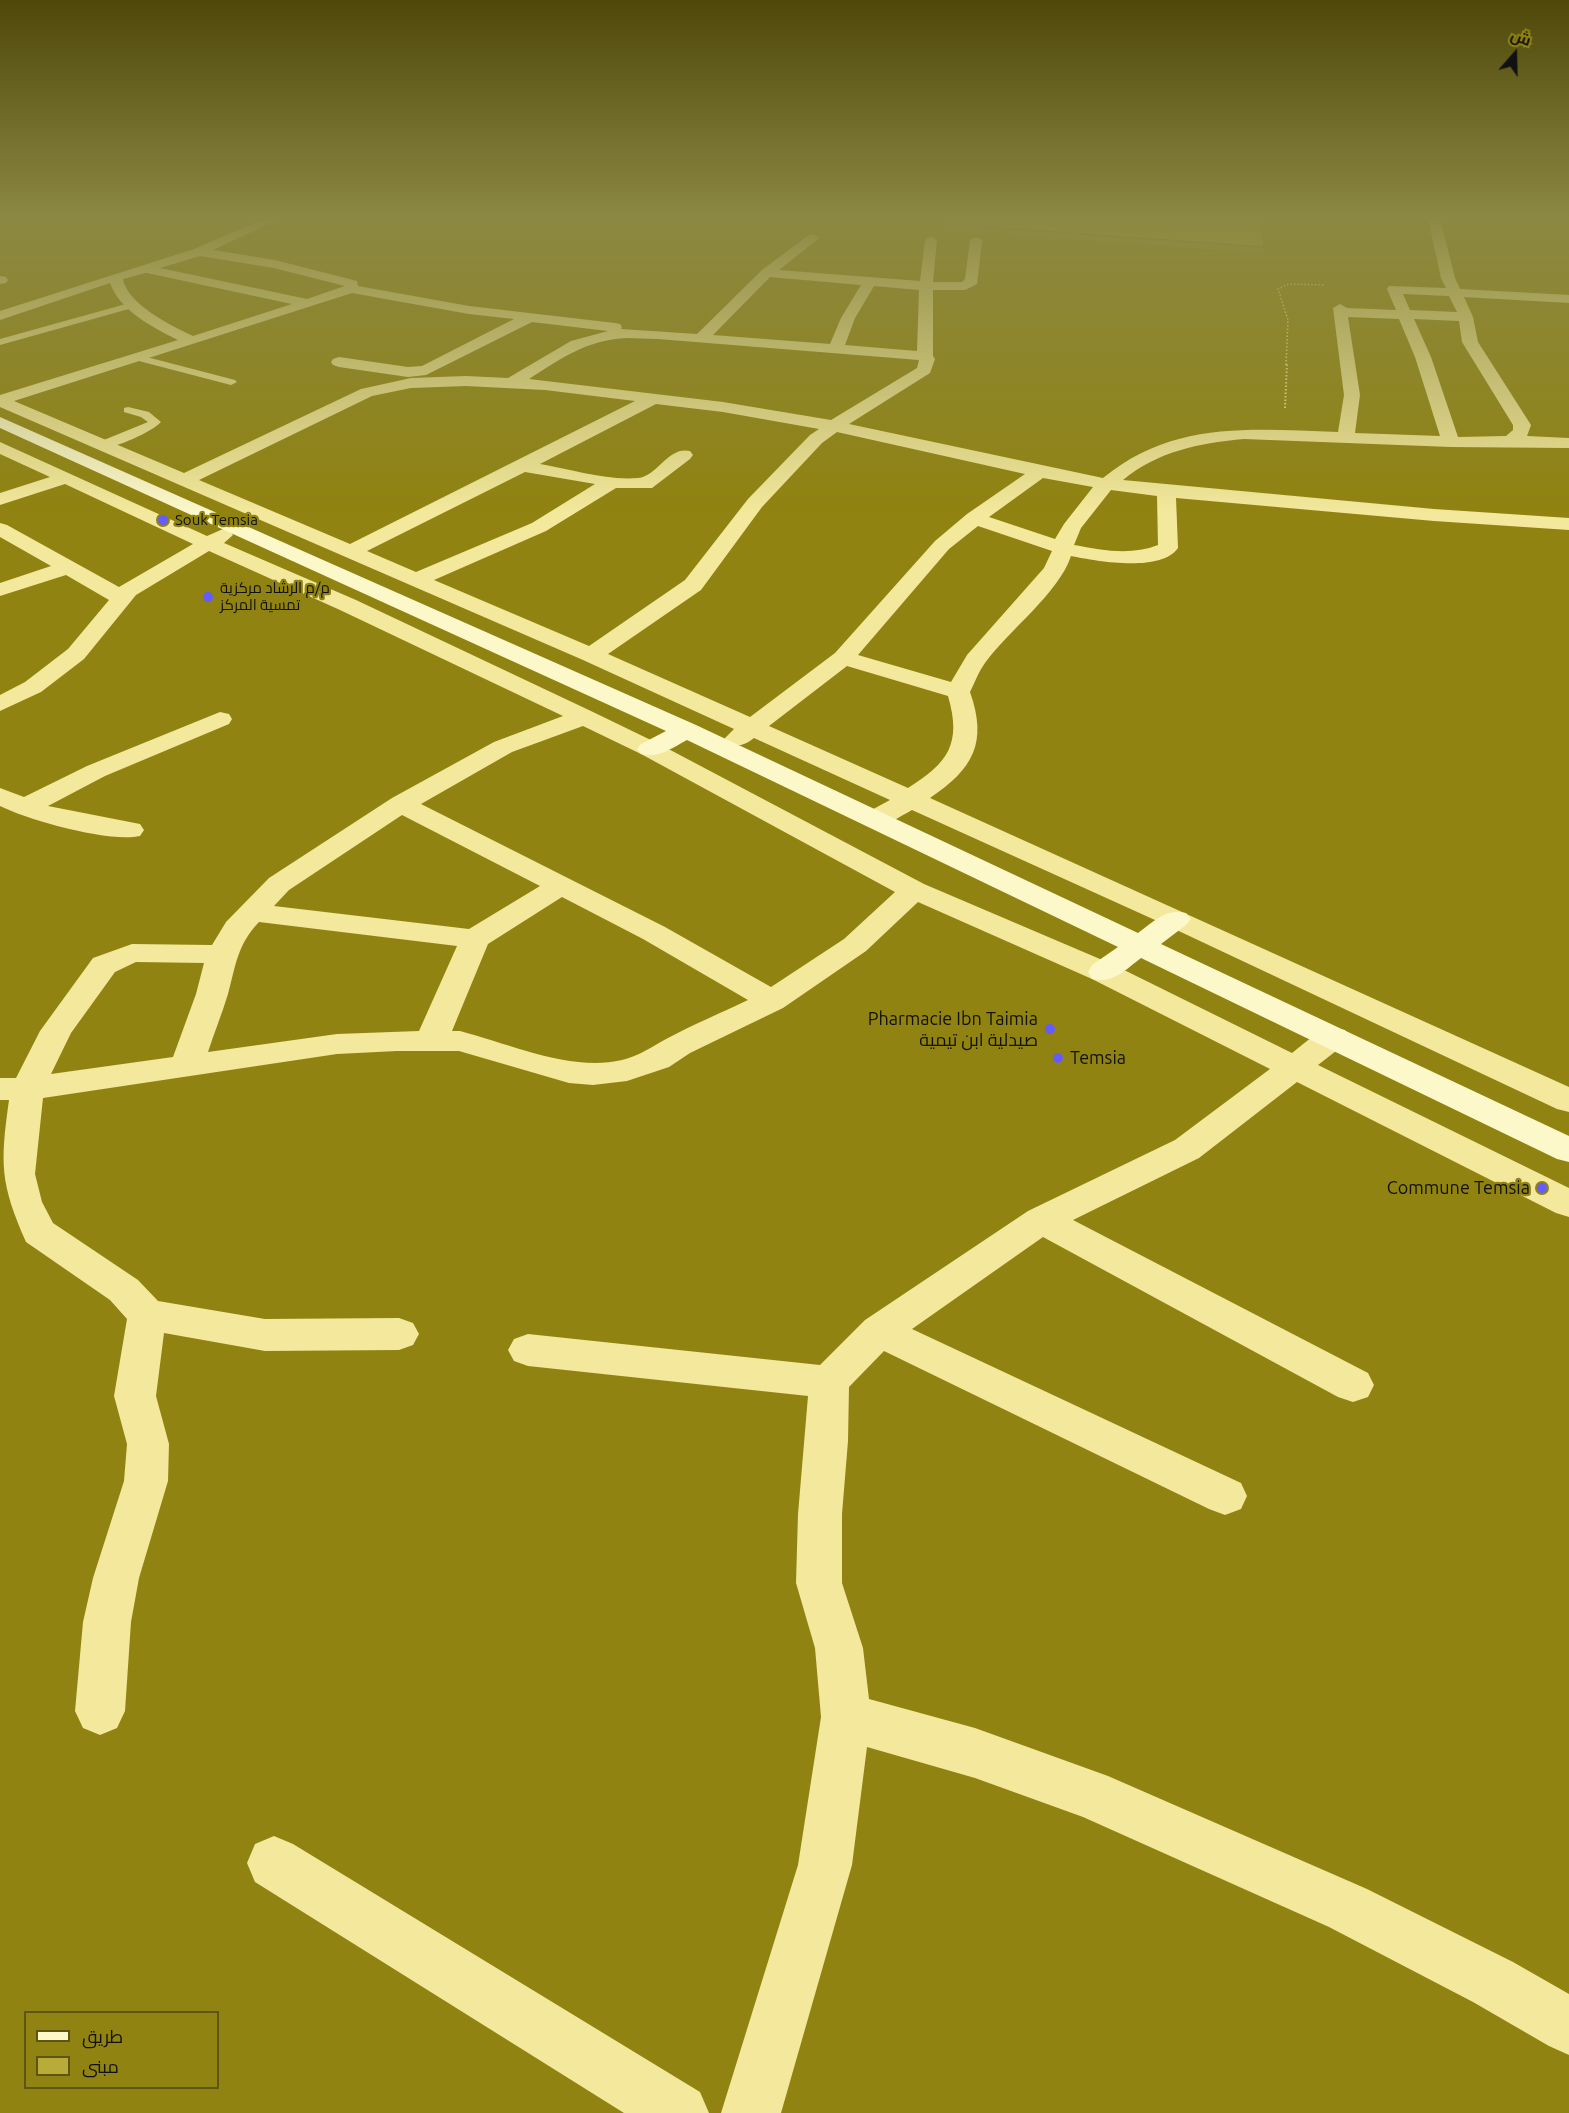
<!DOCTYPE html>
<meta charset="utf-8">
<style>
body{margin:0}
#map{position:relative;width:1569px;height:2113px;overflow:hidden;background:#908311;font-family:Ubuntu,Cairo,sans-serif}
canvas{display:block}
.legend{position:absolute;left:24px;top:2011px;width:195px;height:78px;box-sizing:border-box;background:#908311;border:2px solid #5d5511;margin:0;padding:8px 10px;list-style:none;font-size:18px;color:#111}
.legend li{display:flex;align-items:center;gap:12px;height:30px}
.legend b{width:30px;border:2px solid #5d5511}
.north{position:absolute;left:1485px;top:24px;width:60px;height:60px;-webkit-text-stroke:4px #908311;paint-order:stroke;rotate:20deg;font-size:16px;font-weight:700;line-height:24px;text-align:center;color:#111}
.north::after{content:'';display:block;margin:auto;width:21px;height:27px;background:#111;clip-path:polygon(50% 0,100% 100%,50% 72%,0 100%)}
</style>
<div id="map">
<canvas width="1569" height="2113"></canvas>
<ul class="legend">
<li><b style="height:8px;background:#fcf8ca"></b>طريق</li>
<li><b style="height:16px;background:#b9ab39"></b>مبنى</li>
</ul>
<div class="north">ش</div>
</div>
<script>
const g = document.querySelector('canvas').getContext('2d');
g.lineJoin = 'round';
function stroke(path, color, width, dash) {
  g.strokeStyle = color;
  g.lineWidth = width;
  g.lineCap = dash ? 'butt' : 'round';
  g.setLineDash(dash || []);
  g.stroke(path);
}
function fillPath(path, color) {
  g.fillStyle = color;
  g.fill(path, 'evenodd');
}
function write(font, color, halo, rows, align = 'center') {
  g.font = font + ' Ubuntu,Cairo,sans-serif';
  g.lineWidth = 4.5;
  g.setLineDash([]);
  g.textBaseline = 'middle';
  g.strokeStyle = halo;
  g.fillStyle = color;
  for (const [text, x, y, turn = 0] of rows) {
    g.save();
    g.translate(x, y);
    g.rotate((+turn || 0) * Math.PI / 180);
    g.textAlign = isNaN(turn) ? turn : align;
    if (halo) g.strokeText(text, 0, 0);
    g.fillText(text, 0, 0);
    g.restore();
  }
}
stroke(new Path2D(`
 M 1286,365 L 1288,320 L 1278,289 L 1289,284 L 1324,285`), '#f3e89b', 1.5, [1.5, 2]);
stroke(new Path2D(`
 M 1285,408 L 1287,364`), '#f3e89b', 2, [1.5, 2]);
fillPath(new Path2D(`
 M 133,302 L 138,305 L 136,307 L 0,345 L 0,339 Z
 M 139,355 L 235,380 L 237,382 L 231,385 L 135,360 L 135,356 Z
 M 128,407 L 149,412 L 161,422 C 152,432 112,450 99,448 L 99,442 L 148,422 L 141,417 L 124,412 L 124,408 Z`), '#f3e89b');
fillPath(new Path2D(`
 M 266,218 L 281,218 L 213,250 L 275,260 L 357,281 L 358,286 L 469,306 L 615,323 L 620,324 L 622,327 L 621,329 L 697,334 L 762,270 L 809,235 L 813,234 L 819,238 L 779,270 L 920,281 L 925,240 L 931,236 L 937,240 L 933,282 L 962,282 L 965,279 L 970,241 L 972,238 L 980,238 L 982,241 L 977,284 L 965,290 L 933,290 L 933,356 L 935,359 L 930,373 L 849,424 L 1103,478 C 1173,420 1253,429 1338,432 L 1344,395 L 1333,308 L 1340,304 L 1347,308 L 1396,310 L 1387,289 L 1389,286 L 1446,288 L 1441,278 L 1428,218 L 1440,218 L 1455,278 L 1460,289 L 1569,295 L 1569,303 L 1464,297 L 1473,317 L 1478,342 L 1531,425 L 1527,436 L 1569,438 L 1569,448 L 1451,447 L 1244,439 C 1200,443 1158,451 1123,480 L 1434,509 L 1569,518 L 1569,530 L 1434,521 L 1176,498 L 1178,548 C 1161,573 1096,561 1071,556 C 1059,593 1008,631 985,663 C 979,671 975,682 970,692 C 988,743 973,769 930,798 L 1569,1087 L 1569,1112 L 1557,1109 L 1166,925 L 912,810 C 897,818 884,829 866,825 L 862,819 L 866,813 L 890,800 L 754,738 C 745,745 739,747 728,744 L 724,739 L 734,729 L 583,660 L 0,407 L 0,395 L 178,340 C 154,328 120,311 110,283 L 0,320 L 0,311 L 194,249 ZM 200,256 L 274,268 L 345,286 L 307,299 L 160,268 ZM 145,273 L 147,273 L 292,304 L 193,336 C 172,326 127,304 123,279 ZM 770,277 L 861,285 L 841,318 L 830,344 L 713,335 ZM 874,286 L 919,290 L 917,351 L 845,345 L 855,318 ZM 352,293 L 469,314 L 514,319 L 422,366 L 408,367 L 339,357 L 333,359 L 331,362 L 333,365 L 339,367 L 408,377 L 426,375 L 532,322 L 608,331 L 571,341 L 508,378 L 466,376 L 411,378 L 361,389 L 184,473 L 14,401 ZM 1403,294 L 1449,296 L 1457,312 L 1410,310 ZM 1348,317 L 1399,319 L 1415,357 L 1440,436 L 1355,433 L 1360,395 ZM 1414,319 L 1459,321 L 1462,342 L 1513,425 L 1513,430 L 1506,436 L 1458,437 L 1431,357 ZM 627,338 L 658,339 L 919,360 L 917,368 L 831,420 L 723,402 L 529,379 C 562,358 586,340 627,338 ZM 466,386 L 545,390 L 635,401 L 350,544 L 199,480 L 372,396 L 411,388 ZM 656,404 L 723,412 L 819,429 L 810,435 L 748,499 L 685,580 L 589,646 L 434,580 L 546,531 L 616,488 L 652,488 L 690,459 L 693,455 L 690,451 C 668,446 658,476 638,478 C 607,481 571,469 540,464 ZM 837,432 L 1025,474 L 967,514 L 935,541 L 835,653 L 750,717 L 608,654 L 701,590 L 762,507 L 822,443 ZM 525,472 L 595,484 L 532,523 L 416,572 L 367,551 ZM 1043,478 L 1093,487 L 1064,524 L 1055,539 L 989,517 ZM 1111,490 L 1157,496 L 1158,545 C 1130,556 1102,550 1074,545 L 1081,528 ZM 978,526 L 1052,551 L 1044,568 L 967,655 L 951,682 L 858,655 L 949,549 ZM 847,666 L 948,696 C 962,744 948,763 908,788 L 769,726 Z
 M 0,276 L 6,277 L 8,280 L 6,283 L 0,284 Z
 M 0,442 L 207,536 L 223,529 L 230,531 L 233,535 L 224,543 L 356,600 L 593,712 L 659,744 L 924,884 L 1114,965 L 1292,1053 C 1309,1040 1323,1024 1345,1030 L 1350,1037 L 1345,1044 L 1318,1065 L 1569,1188 L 1569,1217 L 1556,1213 L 1297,1082 L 1199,1158 L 1073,1220 L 1368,1373 L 1374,1385 L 1368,1397 L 1353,1402 L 1338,1397 L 1043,1237 L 912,1329 L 1241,1483 L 1247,1496 L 1241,1509 L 1225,1515 L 1209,1509 L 884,1351 L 849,1387 L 848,1441 L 842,1514 L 842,1583 L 863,1648 L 869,1699 L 975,1728 L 1108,1776 L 1367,1889 L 1513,1962 L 1569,1994 L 1569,2055 L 1549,2046 L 1473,2002 L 1329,1927 L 1083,1817 L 975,1778 L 867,1747 L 852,1865 L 781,2113 L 721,2113 L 798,1865 L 821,1717 L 815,1648 L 796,1583 L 798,1514 L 808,1396 L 528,1366 L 514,1361 L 508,1350 L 514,1339 L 528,1334 L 820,1365 L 865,1320 L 1028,1211 L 1175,1140 L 1270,1069 L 1092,979 L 918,902 L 866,951 L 783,1008 L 690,1053 L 669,1067 L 627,1081 L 593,1085 L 569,1083 L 459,1051 L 397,1051 L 337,1054 L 43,1098 L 35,1174 L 42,1202 L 53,1223 L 138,1280 L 158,1301 L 265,1319 L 399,1318 L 413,1323 L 419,1334 L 413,1345 L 399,1350 L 265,1351 L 164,1333 L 156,1396 L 169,1444 L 168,1481 L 139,1578 L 131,1622 L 125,1711 L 117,1728 L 100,1735 L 83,1728 L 75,1711 L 83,1622 L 93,1578 L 124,1481 L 127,1444 L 114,1396 L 127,1319 L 110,1300 L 26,1242 C 0,1183 0,1164 9,1100 L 0,1100 L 0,1078 L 16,1078 L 40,1031 L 93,958 L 132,944 L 212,945 L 226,922 L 269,878 L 392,798 L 494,742 L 563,716 L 340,610 L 209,551 L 136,595 L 84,659 L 41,692 L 0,711 L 0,695 L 25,682 L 68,649 L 109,600 L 66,575 L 0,596 L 0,583 L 51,566 L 0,537 L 0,523 L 7,525 L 119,587 L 193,544 L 65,484 L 0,505 L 0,493 L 50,477 L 0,454 ZM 583,726 L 641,754 L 895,892 L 844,939 L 771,987 L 665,927 L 421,804 L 512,752 ZM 402,815 L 540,886 L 469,929 L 274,906 L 289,890 ZM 562,897 L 643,939 L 748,1000 C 721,1013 694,1024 668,1038 C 653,1046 639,1056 622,1060 C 571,1072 510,1044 460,1031 L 452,1031 L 488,944 ZM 259,922 L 457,946 L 419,1031 L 337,1034 L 208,1052 C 214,1033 222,1014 228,994 C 236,965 237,945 259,922 ZM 136,962 L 204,963 L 196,994 L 173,1057 L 51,1074 L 71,1033 L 115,972 Z
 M 220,712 L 229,714 L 232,719 L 229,724 L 105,776 L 48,806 L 140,824 L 144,830 L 140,836 C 109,843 28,820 0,806 L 0,788 L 24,797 L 87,766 Z
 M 274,1836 L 293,1844 L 700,2092 L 709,2113 L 624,2113 L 255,1882 L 247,1863 L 255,1844 Z`), '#f3e89b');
fillPath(new Path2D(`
 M 0,417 L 696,725 L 1138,933 C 1154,921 1166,908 1186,913 L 1191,919 L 1186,925 L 1161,944 L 1569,1136 L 1569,1162 L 1557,1159 L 1141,958 C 1125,970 1113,984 1092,979 L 1088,972 L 1092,965 L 1118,947 L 687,740 C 672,748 658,759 641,754 L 637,749 L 641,744 L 666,731 L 0,428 Z`), '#fcf8ca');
fillPath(new Path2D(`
 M 945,224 L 1264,247 L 1263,253 L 945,230 Z`), '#9f9331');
const building = new Path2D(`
 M 948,218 L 1260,218 L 1264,247 L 945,224 Z`);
fillPath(building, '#b9ab39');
stroke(building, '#827828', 1.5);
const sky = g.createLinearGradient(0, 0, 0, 513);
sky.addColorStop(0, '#4f4809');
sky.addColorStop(0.42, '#8b8843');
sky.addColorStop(1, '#8b884300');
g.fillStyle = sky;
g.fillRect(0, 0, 1569, 513);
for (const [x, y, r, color] of [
 [163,520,6,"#645cff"],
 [208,597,6,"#645cff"],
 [1050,1029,6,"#645cff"],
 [1058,1058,6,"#645cff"],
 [1542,1188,6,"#645cff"]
]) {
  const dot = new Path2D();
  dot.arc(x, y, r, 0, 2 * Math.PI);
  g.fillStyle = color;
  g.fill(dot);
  stroke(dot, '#908311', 2);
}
write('15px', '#111', '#908311', [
 ["Souk Temsia",175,520],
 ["م/م الرشاد مركزية",220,588],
 ["تمسية المركز",220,605]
], 'left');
write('18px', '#111', '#908311', [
 ["Pharmacie Ibn Taimia",1038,1019],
 ["صيدلية ابن تيمية",1038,1040],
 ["Temsia",1070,1058,"left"],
 ["Commune Temsia",1530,1188]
], 'right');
</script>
